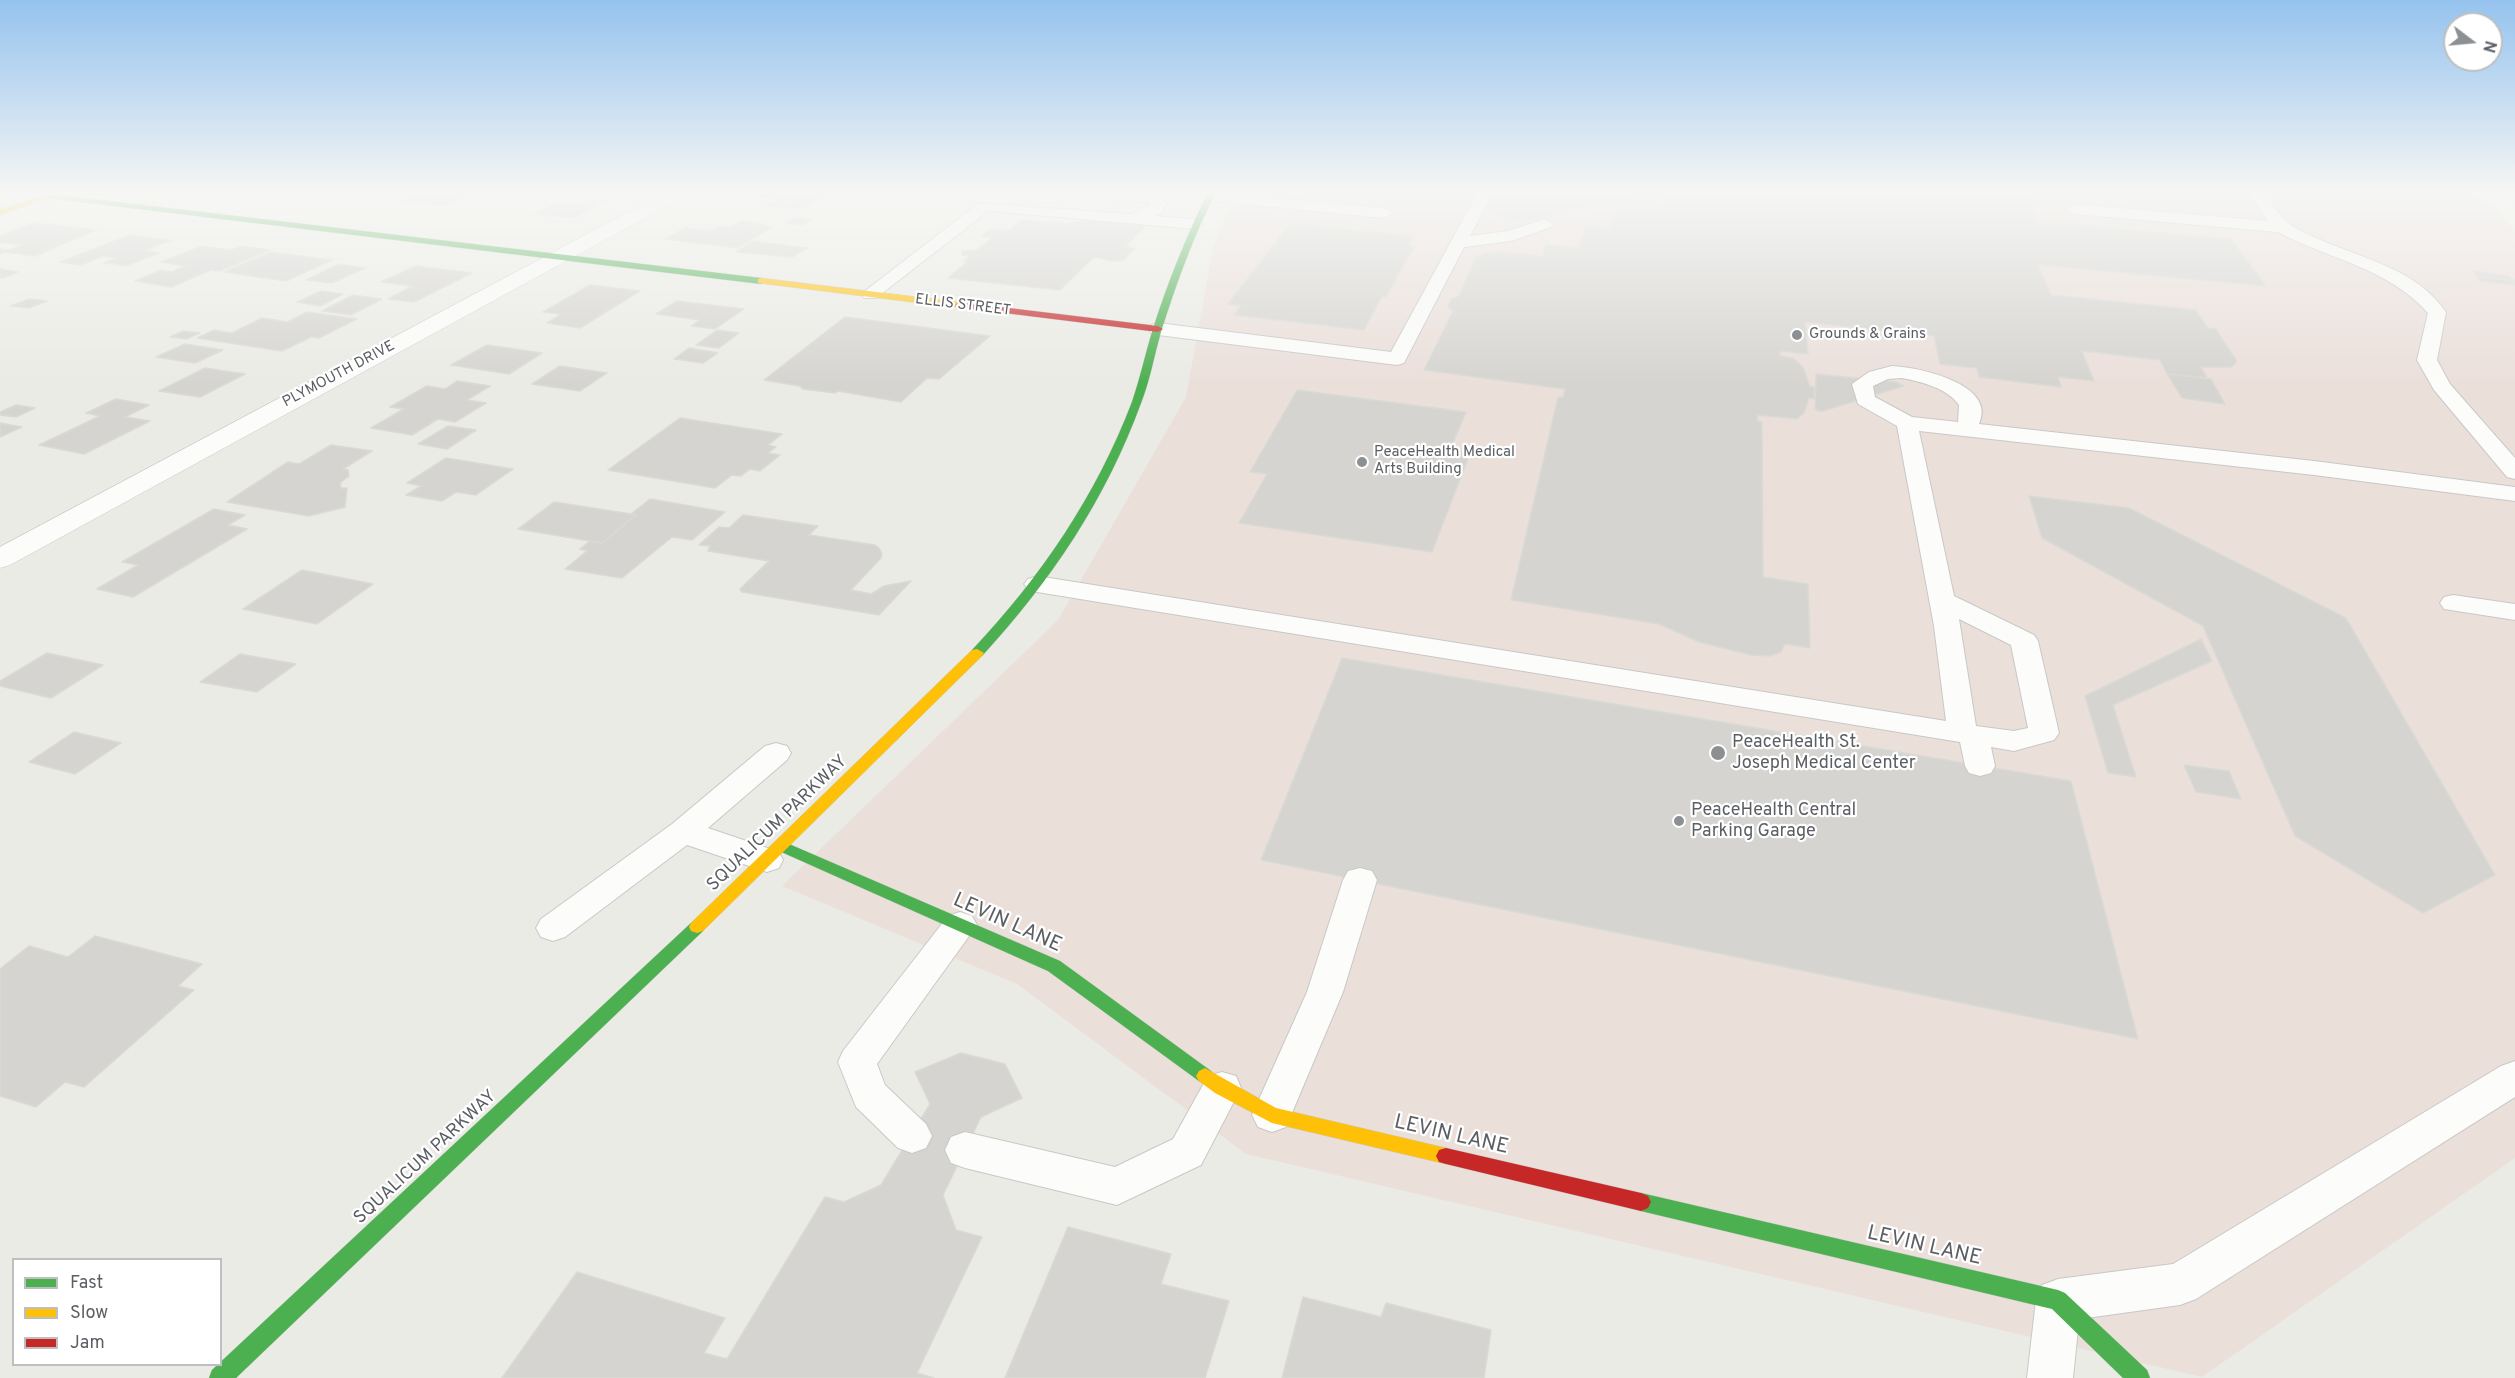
<!DOCTYPE html>
<style>
body{margin:0}
#map{position:relative;width:2515px;height:1378px;overflow:hidden;background:#ebebe6;font-family:Overpass,sans-serif}
canvas{display:block}
.legend{position:absolute;left:12px;top:1258px;width:210px;height:108px;box-sizing:border-box;background:#fff;border:2px solid #bdbfc1;margin:0;padding:8px 10px;list-style:none;font-size:18px;color:#5b5f64}
.legend li{display:flex;align-items:center;gap:12px;height:30px}
.legend b{width:30px;border:2px solid #bdbfc1}
.north{position:absolute;left:2443px;top:12px;width:60px;height:60px;box-sizing:border-box;background:#fff;border:2px solid #bdbfc1;border-radius:50%;rotate:106deg;font-size:16px;font-weight:700;line-height:24px;text-align:center;color:#5b5f64}
.north::after{content:'';display:block;margin:auto;width:21px;height:27px;background:#8d9092;clip-path:polygon(50% 0,100% 100%,50% 72%,0 100%)}
</style>
<div id="map">
<canvas width="2515" height="1378"></canvas>
<ul class="legend">
<li><b style="height:8px;background:#4caf50"></b>Fast</li>
<li><b style="height:8px;background:#ffc107"></b>Slow</li>
<li><b style="height:8px;background:#c62828"></b>Jam</li>
</ul>
<div class="north">N</div>
</div>
<script>
const g = document.querySelector('canvas').getContext('2d');
g.lineJoin = 'round';
function fillPath(path, color) {
  g.fillStyle = color;
  g.fill(path, 'evenodd');
}
function stroke(path, color, width, dash) {
  g.strokeStyle = color;
  g.lineWidth = width;
  g.lineCap = dash ? 'butt' : 'round';
  g.setLineDash(dash || []);
  g.stroke(path);
}
function write(font, color, halo, rows, align = 'center') {
  g.font = font + ' Overpass,sans-serif';
  g.lineWidth = 4.5;
  g.setLineDash([]);
  g.textBaseline = 'middle';
  g.strokeStyle = halo;
  g.fillStyle = color;
  for (const [text, x, y, turn = 0] of rows) {
    g.save();
    g.translate(x, y);
    g.rotate((+turn || 0) * Math.PI / 180);
    g.textAlign = isNaN(turn) ? turn : align;
    if (halo) g.strokeText(text, 0, 0);
    g.fillText(text, 0, 0);
    g.restore();
  }
}
fillPath(new Path2D(`
 M 1245,192 L 2467,192 L 2497,209 L 2515,231 L 2515,1158 L 2202,1377 L 1246,1154 L 1017,984 L 782,886 L 1058,620 L 1186,397 L 1213,248 L 1226,214 Z`), '#ebdfda');
const building = new Path2D(`
 M 412,192 L 475,192 L 443,206 L 401,201 L 420,192 Z
 M 766,192 L 803,192 L 826,194 L 801,209 L 766,206 L 777,199 L 757,197 Z
 M 1495,192 L 1659,192 L 1528,221 L 1501,218 L 1485,211 Z
 M 1663,192 L 1743,199 L 1743,195 L 1706,192 L 2026,192 L 2039,222 L 2231,239 L 2266,286 L 2038,265 L 2051,295 L 2196,310 L 2208,328 L 2216,329 L 2236,360 L 2236,363 L 2231,367 L 2201,367 L 2207,378 L 2167,374 L 2160,360 L 2082,351 L 2094,381 L 2058,377 L 2061,387 L 1979,377 L 1977,368 L 1940,364 L 1934,336 L 1805,322 L 1808,354 L 1780,351 L 1780,356 L 1793,358 L 1803,367 L 1810,387 L 1814,387 L 1814,399 L 1809,398 L 1804,413 L 1797,419 L 1758,415 L 1757,421 L 1762,422 L 1763,577 L 1808,584 L 1810,648 L 1785,644 L 1781,652 L 1770,656 L 1751,655 L 1699,642 L 1659,624 L 1511,600 L 1558,397 L 1563,397 L 1565,389 L 1424,370 L 1453,311 L 1448,307 L 1451,299 L 1459,296 L 1476,257 L 1485,253 L 1501,252 L 1543,256 L 1546,245 L 1579,248 L 1586,226 L 1610,228 L 1615,209 L 1659,213 Z
 M 2027,192 L 2070,192 L 2072,195 Z
 M 592,199 L 608,201 L 573,218 L 534,214 L 559,202 L 581,204 Z
 M 796,217 L 812,219 L 803,225 L 786,223 Z
 M 1021,220 L 1067,224 L 1088,220 L 1145,226 L 1126,246 L 1134,249 L 1123,260 L 1112,261 L 1094,257 L 1060,290 L 948,278 L 968,261 L 964,261 L 970,256 L 962,255 L 962,251 L 977,250 L 992,238 L 982,236 L 990,229 L 1008,231 Z
 M 742,221 L 767,224 L 763,226 L 772,227 L 737,248 L 665,239 L 685,228 L 712,231 L 722,226 L 731,227 Z
 M 35,223 L 96,230 L 35,256 L 5,252 L 0,254 L 0,249 L 9,250 L 23,245 L 0,242 L 0,236 Z
 M 1290,224 L 1413,236 L 1408,246 L 1414,247 L 1386,297 L 1382,296 L 1364,330 L 1234,315 L 1241,306 L 1228,304 Z
 M 130,235 L 171,240 L 144,251 L 159,253 L 126,266 L 104,263 L 117,258 L 103,256 L 81,265 L 60,262 Z
 M 752,241 L 807,248 L 792,257 L 736,252 Z
 M 202,246 L 231,250 L 242,246 L 270,250 L 220,271 L 211,270 L 171,287 L 135,281 L 161,270 L 171,272 L 185,266 L 161,262 Z
 M 271,252 L 332,260 L 286,281 L 224,272 Z
 M 339,264 L 365,268 L 332,283 L 306,280 Z
 M 416,266 L 472,273 L 414,302 L 388,299 L 413,286 L 381,282 Z
 M 0,269 L 18,272 L 3,278 L 0,277 Z
 M 2473,271 L 2509,276 L 2512,280 L 2476,276 Z
 M 2476,276 L 2515,280 L 2515,285 L 2481,281 Z
 M 590,285 L 640,291 L 580,328 L 547,323 L 561,314 L 543,312 Z
 M 321,291 L 343,294 L 320,306 L 297,302 Z
 M 353,295 L 382,299 L 351,315 L 322,311 Z
 M 29,299 L 47,301 L 29,308 L 11,306 Z
 M 677,301 L 744,309 L 715,329 L 691,326 L 700,320 L 656,314 Z
 M 307,312 L 357,319 L 319,338 L 311,337 L 282,351 L 197,338 L 214,330 L 232,333 L 262,318 L 287,322 Z
 M 845,317 L 990,336 L 939,379 L 927,378 L 901,402 L 838,391 L 835,393 L 803,389 L 800,386 L 764,380 Z
 M 717,330 L 739,333 L 719,348 L 696,345 Z
 M 183,331 L 200,333 L 186,339 L 170,337 Z
 M 185,344 L 223,350 L 195,363 L 156,357 Z
 M 487,345 L 542,353 L 509,374 L 451,365 Z
 M 689,348 L 718,353 L 703,363 L 674,359 Z
 M 560,366 L 607,373 L 580,391 L 532,384 Z
 M 205,368 L 245,374 L 200,397 L 159,391 Z
 M 1816,374 L 1896,382 L 1904,386 L 1823,411 L 1819,411 L 1815,409 Z
 M 2167,374 L 2211,379 L 2225,404 L 2182,398 Z
 M 457,381 L 490,386 L 467,400 L 486,403 L 455,422 L 438,419 L 412,435 L 371,428 L 404,409 L 390,407 L 427,386 L 445,389 Z
 M 1297,390 L 1466,412 L 1451,448 L 1471,451 L 1432,552 L 1239,523 L 1267,474 L 1250,472 Z
 M 116,399 L 149,405 L 125,417 L 150,421 L 84,454 L 39,445 L 100,416 L 86,413 Z
 M 16,405 L 35,408 L 16,417 L 0,415 L 0,412 Z
 M 680,418 L 782,434 L 768,445 L 776,447 L 768,453 L 780,455 L 760,471 L 750,469 L 741,476 L 732,475 L 715,488 L 608,470 Z
 M 0,423 L 22,427 L 0,437 Z
 M 448,426 L 476,430 L 447,449 L 418,444 Z
 M 331,445 L 372,451 L 343,469 L 348,470 L 349,476 L 340,483 L 341,488 L 347,488 L 345,507 L 309,516 L 227,502 L 288,462 L 299,464 Z
 M 446,458 L 513,469 L 476,495 L 456,492 L 442,501 L 406,495 L 421,486 L 407,483 Z
 M 2029,496 L 2129,508 L 2346,618 L 2495,875 L 2423,913 L 2295,836 L 2203,626 L 2042,538 Z
 M 650,499 L 725,512 L 692,540 L 672,537 L 622,578 L 565,569 L 587,551 L 580,549 L 590,541 L 602,543 L 636,515 L 631,514 Z
 M 554,502 L 631,514 L 636,515 L 602,543 L 518,529 Z
 M 214,509 L 245,515 L 228,525 L 247,529 L 133,597 L 97,589 L 138,565 L 122,562 Z
 M 743,515 L 818,526 L 809,535 L 875,545 L 879,548 L 882,554 L 881,558 L 851,590 L 871,594 L 884,586 L 911,581 L 879,615 L 742,592 L 740,589 L 769,561 L 708,551 L 710,546 L 699,545 L 719,527 L 729,528 Z
 M 302,570 L 373,584 L 317,624 L 243,609 Z
 M 2201,639 L 2212,661 L 2113,705 L 2136,777 L 2108,773 L 2085,696 Z
 M 47,653 L 103,665 L 51,698 L 0,686 L 0,681 Z
 M 240,654 L 296,664 L 257,692 L 200,682 Z
 M 1342,658 L 2071,781 L 2138,1039 L 1261,860 Z
 M 74,732 L 121,743 L 75,774 L 29,762 Z
 M 2184,765 L 2229,771 L 2241,799 L 2196,792 Z
 M 95,936 L 202,964 L 178,986 L 194,990 L 84,1087 L 65,1082 L 36,1107 L 0,1096 L 0,969 L 29,946 L 68,957 Z
 M 961,1053 L 1005,1064 L 1022,1098 L 981,1117 L 943,1195 L 956,1230 L 982,1237 L 917,1373 L 934,1378 L 502,1378 L 577,1272 L 725,1318 L 704,1353 L 727,1359 L 825,1197 L 844,1202 L 881,1185 L 930,1104 L 915,1072 Z
 M 1068,1227 L 1171,1254 L 1161,1284 L 1229,1301 L 1205,1378 L 1005,1378 Z
 M 1303,1297 L 1381,1317 L 1386,1303 L 1491,1330 L 1484,1378 L 1282,1378 Z`);
fillPath(building, '#d5d4d1');
stroke(building, '#dadad5', 1.5);
const lane = new Path2D(`
 M 1077,192 L 1152,193 L 1158,195 L 1167,204 L 1160,214 L 1156,216 L 1195,219 L 1203,224 L 1195,229 L 988,211 L 876,298 L 864,298 L 861,294 L 979,203 L 1131,214 L 1150,205 L 1148,202 L 1085,197 Z
 M 1208,192 L 1384,208 L 1392,213 L 1384,218 L 1202,200 L 1200,197 Z
 M 1478,192 L 1493,192 L 1470,236 L 1508,231 L 1545,219 L 1553,224 L 1551,227 L 1511,241 L 1464,247 L 1404,363 L 1397,365 L 1158,335 L 1151,333 L 1148,329 L 1151,325 L 1158,323 L 1391,352 Z
 M 2248,192 L 2264,192 C 2271,201 2277,213 2286,221 C 2296,230 2311,236 2323,241 C 2367,260 2417,270 2446,312 L 2437,360 L 2450,384 L 2515,458 L 2515,479 L 2507,477 L 2434,390 L 2417,360 L 2428,313 C 2389,268 2328,259 2278,232 L 2074,214 L 2066,209 L 2074,204 L 2268,221 Z
 M 1892,366 C 1918,367 1998,384 1979,424 L 2314,461 L 2515,487 L 2515,501 L 2314,475 L 1919,431 L 1954,596 L 2034,635 L 2038,641 L 2059,733 L 2054,740 L 2014,751 L 1991,747 L 1995,766 L 1991,773 L 1980,776 L 1969,773 L 1965,766 L 1960,742 L 1037,592 L 1028,589 L 1024,584 L 1028,579 L 1037,576 L 1946,721 L 1934,626 L 1897,426 L 1858,404 L 1852,384 L 1869,372 ZM 1902,378 C 1922,382 1947,388 1959,405 L 1958,422 L 1912,417 L 1875,397 L 1873,386 L 1888,379 ZM 1959,619 L 2011,645 L 2028,728 L 2014,731 L 1976,726 Z
 M 2453,595 L 2515,604 L 2515,620 L 2444,609 L 2440,603 L 2444,597 Z
 M 776,743 L 787,746 L 791,753 L 787,760 L 708,828 L 779,852 L 783,860 L 779,868 L 767,872 L 687,845 L 565,937 L 553,941 L 541,937 L 536,928 L 541,919 L 672,824 L 765,746 Z
 M 1360,868 L 1372,871 L 1377,880 L 1343,992 L 1286,1127 L 1272,1132 L 1258,1127 L 1252,1115 L 1307,992 L 1343,880 L 1348,871 Z
 M 960,912 L 972,916 L 977,925 L 877,1064 L 885,1085 L 926,1124 L 932,1136 L 926,1148 L 912,1153 L 898,1148 L 856,1107 L 838,1062 L 843,1051 L 948,916 Z
 M 2515,1061 L 2515,1097 L 2196,1299 L 2180,1305 L 2079,1319 L 2073,1378 L 2027,1378 L 2036,1300 L 2042,1285 L 2058,1279 L 2173,1264 L 2501,1066 Z
 M 1222,1072 L 1236,1076 L 1241,1088 L 1201,1165 L 1117,1205 L 965,1168 L 951,1163 L 945,1150 L 951,1137 L 965,1132 L 1115,1167 L 1173,1139 L 1208,1076 Z`);
const street = new Path2D(`
 M 8,192 L 54,192 L 59,196 L 56,200 C 43,203 24,199 11,196 Z
 M 666,192 L 688,192 L 685,196 L 10,565 L 0,568 L 0,547 Z`);
const fast = new Path2D(`
 M 1208,192 L 1216,192 C 1193,237 1176,284 1161,332 C 1154,356 1150,380 1141,403 C 1106,499 1051,581 982,656 L 972,656 L 970,653 L 972,650 C 1041,577 1096,496 1132,402 C 1140,379 1145,355 1152,332 C 1167,284 1186,237 1208,192 Z
 M 50,194 L 761,278 L 765,281 L 761,284 L 47,198 L 46,196 Z
 M 782,841 L 1060,961 L 1211,1071 L 1214,1076 L 1211,1081 L 1205,1084 L 1199,1081 L 1048,971 L 777,850 L 774,846 L 777,842 Z
 M 697,921 L 703,923 L 705,927 L 703,931 L 236,1378 L 209,1378 L 212,1370 L 691,923 Z
 M 1641,1193 L 2058,1290 L 2065,1293 L 2147,1370 L 2150,1378 L 2123,1378 L 2052,1309 L 1641,1211 L 1634,1208 L 1631,1202 L 1634,1196 Z`);
const slow = new Path2D(`
 M 54,192 L 64,192 L 0,215 L 0,210 Z
 M 761,278 L 959,302 L 963,305 L 959,308 L 758,283 L 758,279 Z
 M 977,649 L 984,653 L 982,656 L 703,931 L 697,933 L 691,931 L 689,927 L 691,923 L 972,650 Z
 M 1205,1068 L 1276,1108 L 1446,1148 L 1453,1150 L 1456,1156 L 1453,1162 L 1446,1164 L 1272,1123 L 1215,1093 L 1199,1081 L 1196,1076 L 1199,1071 Z`);
const jam = new Path2D(`
 M 959,302 L 1158,326 L 1163,329 L 1158,332 L 956,307 L 955,305 Z
 M 1446,1148 L 1641,1193 L 1648,1196 L 1651,1202 L 1648,1208 L 1641,1211 L 1446,1164 L 1439,1162 L 1436,1156 L 1439,1150 Z`);
stroke(lane, '#c8c8c6', 2);
stroke(street, '#c8c8c6', 1);
stroke(fast, '#c8c9c8', 1);
stroke(slow, '#c8c9c8', 1);
stroke(jam, '#c8c9c8', 1);
fillPath(lane, '#fcfcfb');
fillPath(street, '#fcfcfb');
fillPath(fast, '#4caf50');
fillPath(slow, '#ffc107');
fillPath(jam, '#c62828');
const sky = g.createLinearGradient(0, 0, 0, 384);
sky.addColorStop(0, '#95c3ee');
sky.addColorStop(0.5, '#f6f6f4');
sky.addColorStop(1, '#f6f6f400');
g.fillStyle = sky;
g.fillRect(0, 0, 2515, 384);
for (const [x, y, r, color] of [
 [1797,335,6,"#8d9092"],
 [1362,462,6,"#8d9092"],
 [1718,753,8,"#8d9092"],
 [1679,821,6,"#8d9092"]
]) {
  const dot = new Path2D();
  dot.arc(x, y, r, 0, 2 * Math.PI);
  g.fillStyle = color;
  g.fill(dot);
  stroke(dot, '#fff', 2);
}
write('15px', '#5b5f64', '#fff', [
 ["ELLIS STREET",963,306,7],
 ["PLYMOUTH DRIVE",339,375,-28]
]);
write('15px', '#5b5f64', '#fff', [
 ["Grounds & Grains",1809,335],
 ["PeaceHealth Medical",1374,453],
 ["Arts Building",1374,470]
], 'left');
write('18px', '#5b5f64', '#fff', [
 ["PeaceHealth St.",1732,743],
 ["Joseph Medical Center",1732,764],
 ["PeaceHealth Central",1691,811],
 ["Parking Garage",1691,832]
], 'left');
write('18px', '#5b5f64', '#fff', [
 ["SQUALICUM PARKWAY",778,824,-44],
 ["SQUALICUM PARKWAY",426,1158,-43]
]);
write('21px', '#5b5f64', '#fff', [
 ["LEVIN LANE",1007,924,24],
 ["LEVIN LANE",1451,1136,13],
 ["LEVIN LANE",1924,1247,13]
]);
</script>
